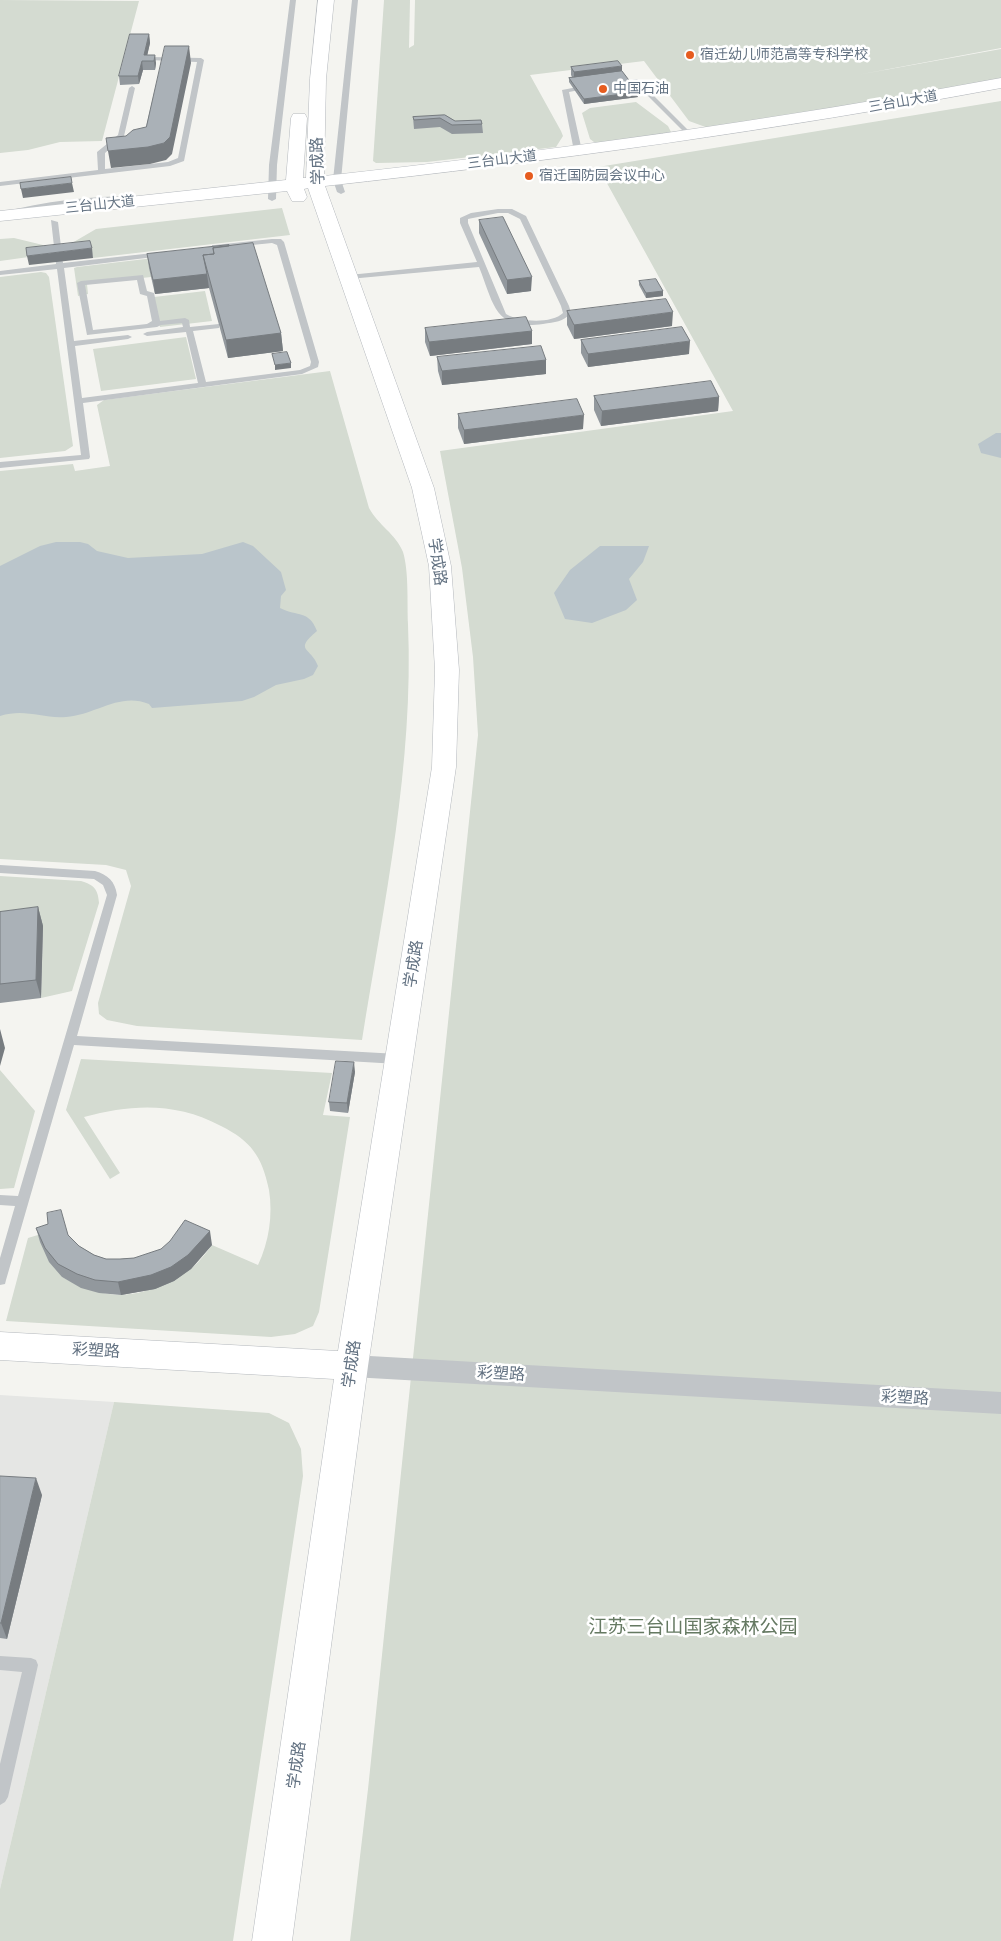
<!DOCTYPE html>
<meta charset="utf-8">
<style>
body{margin:0}
canvas{display:block;background:#f4f4f0}
</style>
<canvas width="1001" height="1941"></canvas>
<script>
const g = document.querySelector('canvas').getContext('2d');
g.lineJoin = 'round';
function fillPath(path, color) {
  g.fillStyle = color;
  g.fill(path, 'evenodd');
}
function stroke(path, color, width, dash) {
  g.strokeStyle = color;
  g.lineWidth = width;
  g.lineCap = dash ? 'butt' : 'round';
  g.setLineDash(dash || []);
  g.stroke(path);
}
function write(font, color, halo, rows, align = 'center') {
  g.font = font + ' "PT Sans","Noto Sans SC",sans-serif';
  g.lineWidth = 5;
  g.setLineDash([]);
  g.textBaseline = 'middle';
  g.strokeStyle = halo;
  g.fillStyle = color;
  for (const [text, x, y, turn = 0] of rows) {
    g.save();
    g.translate(x, y);
    g.rotate((+turn || 0) * Math.PI / 180);
    g.textAlign = isNaN(turn) ? turn : align;
    if (halo) g.strokeText(text, 0, 0);
    g.fillText(text, 0, 0);
    g.restore();
  }
}
fillPath(new Path2D(`
 M 0,1395 L 114,1402 L 0,1889 Z`), '#e5e6e4');
fillPath(new Path2D(`
 M 0,0 L 139,1 L 102,141 L 60,142 L 28,150 L 0,153 Z
 M 384,0 L 410,0 L 409,48 L 414,45 L 415,0 L 1001,0 L 1001,48 L 857,75 L 1001,49 L 1001,80 L 711,129 L 689,121 L 644,61 L 530,75 L 561,131 L 563,136 L 556,147 L 427,162 L 376,163 L 373,161 Z
 M 1001,101 L 1001,1941 L 350,1941 L 368,1789 L 478,735 L 473,657 L 462,568 L 440,451 L 733,411 L 598,167 Z
 M 636,102 L 668,126 L 671,132 L 598,145 L 590,139 L 582,113 L 590,108 Z
 M 282,208 L 290,235 L 93,258 L 91,250 L 72,243 L 96,229 Z
 M 14,238 L 43,245 L 43,255 L 0,261 L 0,239 Z
 M 171,256 L 151,277 L 87,284 L 88,294 L 78,296 L 74,268 L 77,267 Z
 M 41,272 L 46,273 L 49,277 L 73,446 L 65,451 L 0,458 L 0,277 Z
 M 205,291 L 212,321 L 160,327 L 154,297 Z
 M 186,337 L 196,379 L 101,391 L 93,349 Z
 M 330,371 L 369,508 C 378,525 396,534 403,552 C 409,572 407,603 408,624 C 414,764 384,903 362,1040 L 137,1026 L 107,1020 L 99,1014 L 98,1003 L 131,886 L 126,870 L 106,865 L 0,859 L 0,471 L 73,464 L 75,471 L 110,466 L 97,405 L 104,400 Z
 M 0,876 L 81,881 C 94,885 98,889 99,903 L 72,991 L 41,998 L 43,926 L 0,931 Z
 M 81,1059 L 332,1073 L 323,1115 L 350,1117 L 319,1312 L 313,1326 L 295,1334 L 271,1337 L 6,1321 L 28,1238 L 51,1231 L 62,1277 C 101,1299 132,1301 172,1280 C 178,1276 186,1273 192,1268 C 199,1262 206,1253 212,1245 L 258,1265 C 269,1242 273,1215 269,1190 C 262,1156 251,1141 221,1126 C 176,1102 132,1104 84,1117 L 120,1173 L 110,1179 L 66,1110 Z
 M 0,1070 L 35,1111 L 14,1188 L 0,1189 Z
 M 114,1402 L 269,1413 L 289,1423 L 301,1449 L 303,1476 L 233,1941 L 0,1941 L 0,1889 Z`), '#d4dbd1');
fillPath(new Path2D(`
 M 996,433 L 1001,433 L 1001,458 L 981,453 L 978,444 Z
 M 56,542 L 80,542 L 88,544 L 97,551 L 128,558 L 202,554 L 243,542 L 253,546 L 281,572 L 286,590 L 281,596 L 280,608 C 298,617 309,610 317,631 C 293,651 311,647 318,666 L 313,675 L 304,679 L 276,685 L 254,697 L 242,701 L 152,708 L 149,704 C 119,692 96,715 66,717 C 42,719 26,708 0,716 L 0,566 L 40,546 Z
 M 600,546 L 649,546 L 643,562 L 629,579 L 637,600 L 626,610 L 592,623 L 565,619 L 554,593 L 570,570 Z`), '#bac5cb');
const secondary = new Path2D(`
 M 318,0 L 334,0 L 326,79 L 324,176 C 551,151 776,120 1001,78 L 1001,88 C 777,130 552,161 325,186 L 434,488 L 451,566 L 459,670 L 456,767 L 368,1366 L 292,1941 L 252,1941 L 334,1379 L 0,1360 L 0,1332 L 338,1351 L 432,767 L 435,670 L 429,566 L 412,488 L 308,188 L 304,189 L 307,197 L 304,201 L 292,201 L 287,191 L 0,221 L 0,211 L 286,180 L 291,118 L 293,114 L 305,114 L 307,118 L 303,178 L 306,178 L 310,79 Z`);
stroke(secondary, '#b4b8bd', 1);
fillPath(new Path2D(`
 M 290,0 L 296,0 L 277,165 L 276,199 L 272,201 L 268,199 L 269,165 Z
 M 352,0 L 358,0 L 341,180 L 345,192 L 341,194 L 337,192 L 333,180 Z
 M 151,57 L 201,58 L 204,60 L 184,161 L 170,166 L 0,186 L 0,182 L 98,170 L 97,152 L 118,135 L 129,88 L 132,86 L 135,88 L 124,136 L 105,153 L 105,169 L 168,162 L 178,158 L 197,62 L 149,60 L 149,58 Z
 M 637,79 L 693,135 L 693,137 L 689,137 L 635,83 L 616,86 L 613,84 Z
 M 588,85 L 590,86 L 590,88 L 569,92 L 582,151 L 578,153 L 574,151 L 562,90 Z
 M 136,196 L 140,198 L 139,200 L 68,204 L 0,217 L 0,213 C 45,201 90,196 136,196 Z
 M 498,209 L 512,209 L 526,216 L 569,306 L 571,313 C 563,322 555,322 543,324 C 494,331 494,304 479,267 L 349,279 L 345,277 L 349,275 L 477,262 L 460,223 L 460,218 L 471,213 ZM 498,213 L 508,213 L 520,219 L 561,306 L 563,313 C 552,324 519,322 506,314 L 468,223 L 468,219 Z
 M 51,220 L 58,222 L 63,263 L 162,252 L 166,254 L 162,256 L 64,268 L 74,341 L 128,335 L 132,337 L 128,339 L 75,346 L 82,398 L 198,383 L 186,332 L 147,336 L 143,334 L 147,332 L 183,327 L 182,323 L 161,325 L 157,327 L 87,335 L 77,283 L 81,281 L 143,275 L 147,291 L 154,293 L 160,321 L 185,318 L 189,320 L 190,327 L 219,324 L 219,328 L 193,331 L 206,382 L 300,370 L 310,366 L 311,362 L 277,245 L 272,243 L 212,249 L 212,245 L 215,245 L 272,239 L 281,239 L 284,242 L 319,362 L 318,367 L 302,374 L 83,403 L 90,457 L 89,459 L 0,468 L 0,462 L 81,455 L 57,269 L 0,275 L 0,271 L 56,264 ZM 137,280 L 140,294 L 147,296 L 152,321 L 147,324 L 93,330 L 85,285 Z
 M 0,865 L 95,871 C 108,875 115,881 117,895 L 77,1036 L 398,1054 L 402,1056 L 404,1059 L 402,1062 L 398,1064 L 74,1045 L 6,1280 L 5,1284 L 0,1285 L 0,1258 L 15,1206 L 0,1205 L 0,1195 L 18,1196 L 107,895 L 103,885 L 94,879 L 0,873 Z
 M 0,1656 L 31,1658 L 36,1660 L 38,1665 L 8,1797 L 5,1802 L 0,1805 L 0,1764 L 22,1672 L 0,1670 Z`), '#c1c5c8');
fillPath(new Path2D(`
 M 352,1355 L 1001,1392 L 1001,1414 L 352,1377 L 343,1374 L 339,1366 L 343,1358 Z`), '#c1c5c8');
fillPath(secondary, '#fff');
fillPath(new Path2D(`
 M 149,34 L 150,43 L 147,55 L 156,63 L 155,70 L 143,70 L 139,84 L 120,85 L 119,76 Z
 M 571,67 L 622,71 L 638,97 L 584,104 L 569,82 L 569,78 L 572,77 L 571,75 Z
 M 445,115 L 455,121 L 482,124 L 483,133 L 452,134 L 440,127 L 414,129 L 413,117 Z
 M 479,220 L 531,291 L 507,294 L 479,233 Z
 M 229,245 L 281,333 L 283,351 L 228,358 L 209,288 L 155,294 L 149,268 L 147,254 Z
 M 639,281 L 663,291 L 663,296 L 646,298 L 639,285 Z
 M 567,311 L 672,326 L 574,339 L 567,325 Z
 M 425,328 L 532,331 L 532,344 L 430,356 L 425,342 Z
 M 581,340 L 689,354 L 588,367 L 581,353 Z
 M 437,357 L 546,360 L 546,374 L 442,385 L 438,371 Z
 M 594,396 L 719,397 L 718,411 L 601,426 L 594,410 Z
 M 458,414 L 583,429 L 464,444 L 458,428 Z
 M 38,907 L 43,926 L 41,998 L 0,1003 L 0,912 Z
 M 355,1072 L 348,1113 L 330,1111 L 329,1102 Z
 M 36,1228 L 68,1235 L 79,1246 L 94,1255 L 106,1259 L 120,1259 L 134,1258 L 212,1245 L 191,1269 L 174,1281 L 155,1289 L 121,1295 L 99,1293 L 81,1288 L 62,1277 L 49,1262 L 40,1242 Z
 M 0,1476 L 42,1495 L 7,1639 L 0,1638 Z`), '#92989d');
fillPath(new Path2D(`
 M 149,34 L 150,43 L 146,61 L 144,55 Z
 M 189,46 L 191,63 L 172,154 L 166,160 L 150,164 L 111,168 L 108,151 L 164,143 Z
 M 155,55 L 156,63 L 155,70 L 154,61 Z
 M 142,61 L 143,70 L 139,84 L 138,76 Z
 M 622,66 L 622,74 L 574,80 L 574,72 Z
 M 638,92 L 638,97 L 584,104 L 584,99 Z
 M 72,183 L 74,192 L 23,198 L 21,189 Z
 M 92,248 L 93,258 L 29,265 L 27,256 Z
 M 207,274 L 209,288 L 155,294 L 153,280 Z
 M 532,277 L 531,291 L 507,294 L 507,280 Z
 M 663,291 L 663,296 L 646,298 L 646,293 Z
 M 673,312 L 672,326 L 574,339 L 574,325 Z
 M 532,331 L 532,344 L 430,356 L 429,342 Z
 M 281,333 L 283,351 L 228,358 L 226,340 Z
 M 690,341 L 689,354 L 588,367 L 588,354 Z
 M 546,360 L 546,374 L 442,385 L 442,371 Z
 M 291,363 L 291,368 L 275,370 L 275,365 Z
 M 719,397 L 718,411 L 601,426 L 602,411 Z
 M 584,415 L 583,429 L 464,444 L 464,430 Z
 M 38,907 L 43,926 L 41,998 L 36,980 Z
 M 0,1029 L 5,1048 L 0,1066 Z
 M 354,1062 L 355,1072 L 348,1113 L 347,1103 Z
 M 210,1231 L 212,1245 L 191,1269 L 174,1281 L 155,1289 L 121,1295 L 118,1282 Z
 M 36,1478 L 42,1495 L 7,1639 L 1,1623 Z`), '#777c80');
const building = new Path2D(`
 M 130,34 L 149,34 L 144,55 L 155,55 L 154,61 L 142,61 L 138,76 L 119,76 Z
 M 165,46 L 189,46 L 170,137 L 164,143 L 148,147 L 108,151 L 106,138 L 126,136 L 133,130 L 146,127 Z
 M 618,61 L 622,66 L 574,72 L 571,67 Z
 M 622,71 L 638,92 L 584,99 L 569,78 Z
 M 445,115 L 455,121 L 481,120 L 482,124 L 452,125 L 440,118 L 414,120 L 413,117 Z
 M 71,177 L 72,183 L 21,189 L 20,183 Z
 M 503,217 L 532,277 L 507,280 L 479,220 Z
 M 90,241 L 92,248 L 27,256 L 26,248 Z
 M 253,243 L 281,333 L 226,340 L 203,255 L 214,254 L 213,248 Z
 M 229,245 L 229,246 L 213,248 L 214,254 L 203,255 L 207,274 L 153,280 L 147,254 Z
 M 656,279 L 663,291 L 646,293 L 639,281 Z
 M 666,299 L 673,312 L 574,325 L 567,311 Z
 M 526,317 L 532,331 L 429,342 L 425,328 Z
 M 682,327 L 690,341 L 588,354 L 581,340 Z
 M 541,346 L 546,360 L 442,371 L 437,357 Z
 M 287,352 L 291,363 L 275,365 L 272,354 Z
 M 711,381 L 719,397 L 602,411 L 594,396 Z
 M 577,399 L 584,415 L 464,430 L 458,414 Z
 M 38,907 L 36,980 L 0,984 L 0,912 Z
 M 336,1061 L 354,1062 L 347,1103 L 329,1102 Z
 M 61,1210 L 68,1235 L 79,1246 L 94,1255 L 106,1259 L 120,1259 L 134,1258 L 161,1249 L 170,1241 L 185,1220 L 210,1231 L 188,1255 L 171,1267 L 151,1275 L 118,1282 L 95,1280 L 77,1274 L 58,1264 L 45,1248 L 36,1228 L 48,1224 L 47,1213 Z
 M 0,1476 L 36,1478 L 1,1623 L 0,1623 Z`);
fillPath(building, '#aab1b7');
stroke(building, '#777c80', 1);
for (const [x, y, r, color] of [
 [690,55,5,"#e65c1f"],
 [603,89,5,"#e65c1f"],
 [529,176,5,"#e65c1f"]
]) {
  const dot = new Path2D();
  dot.arc(x, y, r, 0, 2 * Math.PI);
  g.fillStyle = color;
  g.fill(dot);
  stroke(dot, '#fff', 2);
}
write('14px', '#637282', '#fff', [
 ["宿迁幼儿师范高等专科学校",700,55],
 ["中国石油",613,89],
 ["宿迁国防园会议中心",539,176]
], 'left');
write('14px', '#637282', '#fff', [
 ["三台山大道",903,102,-10],
 ["三台山大道",502,160,-7],
 ["三台山大道",100,205,-6]
]);
write('16px', '#637282', '#fff', [
 ["学成路",318,161,-92],
 ["学成路",437,562,82],
 ["学成路",414,964,-81],
 ["彩塑路",96,1351,3],
 ["学成路",352,1364,-82],
 ["彩塑路",501,1374,3],
 ["彩塑路",905,1398,3],
 ["学成路",297,1765,-82]
]);
write('19px', '#657962', '#fff', [
 ["江苏三台山国家森林公园",693,1628]
]);
</script>
